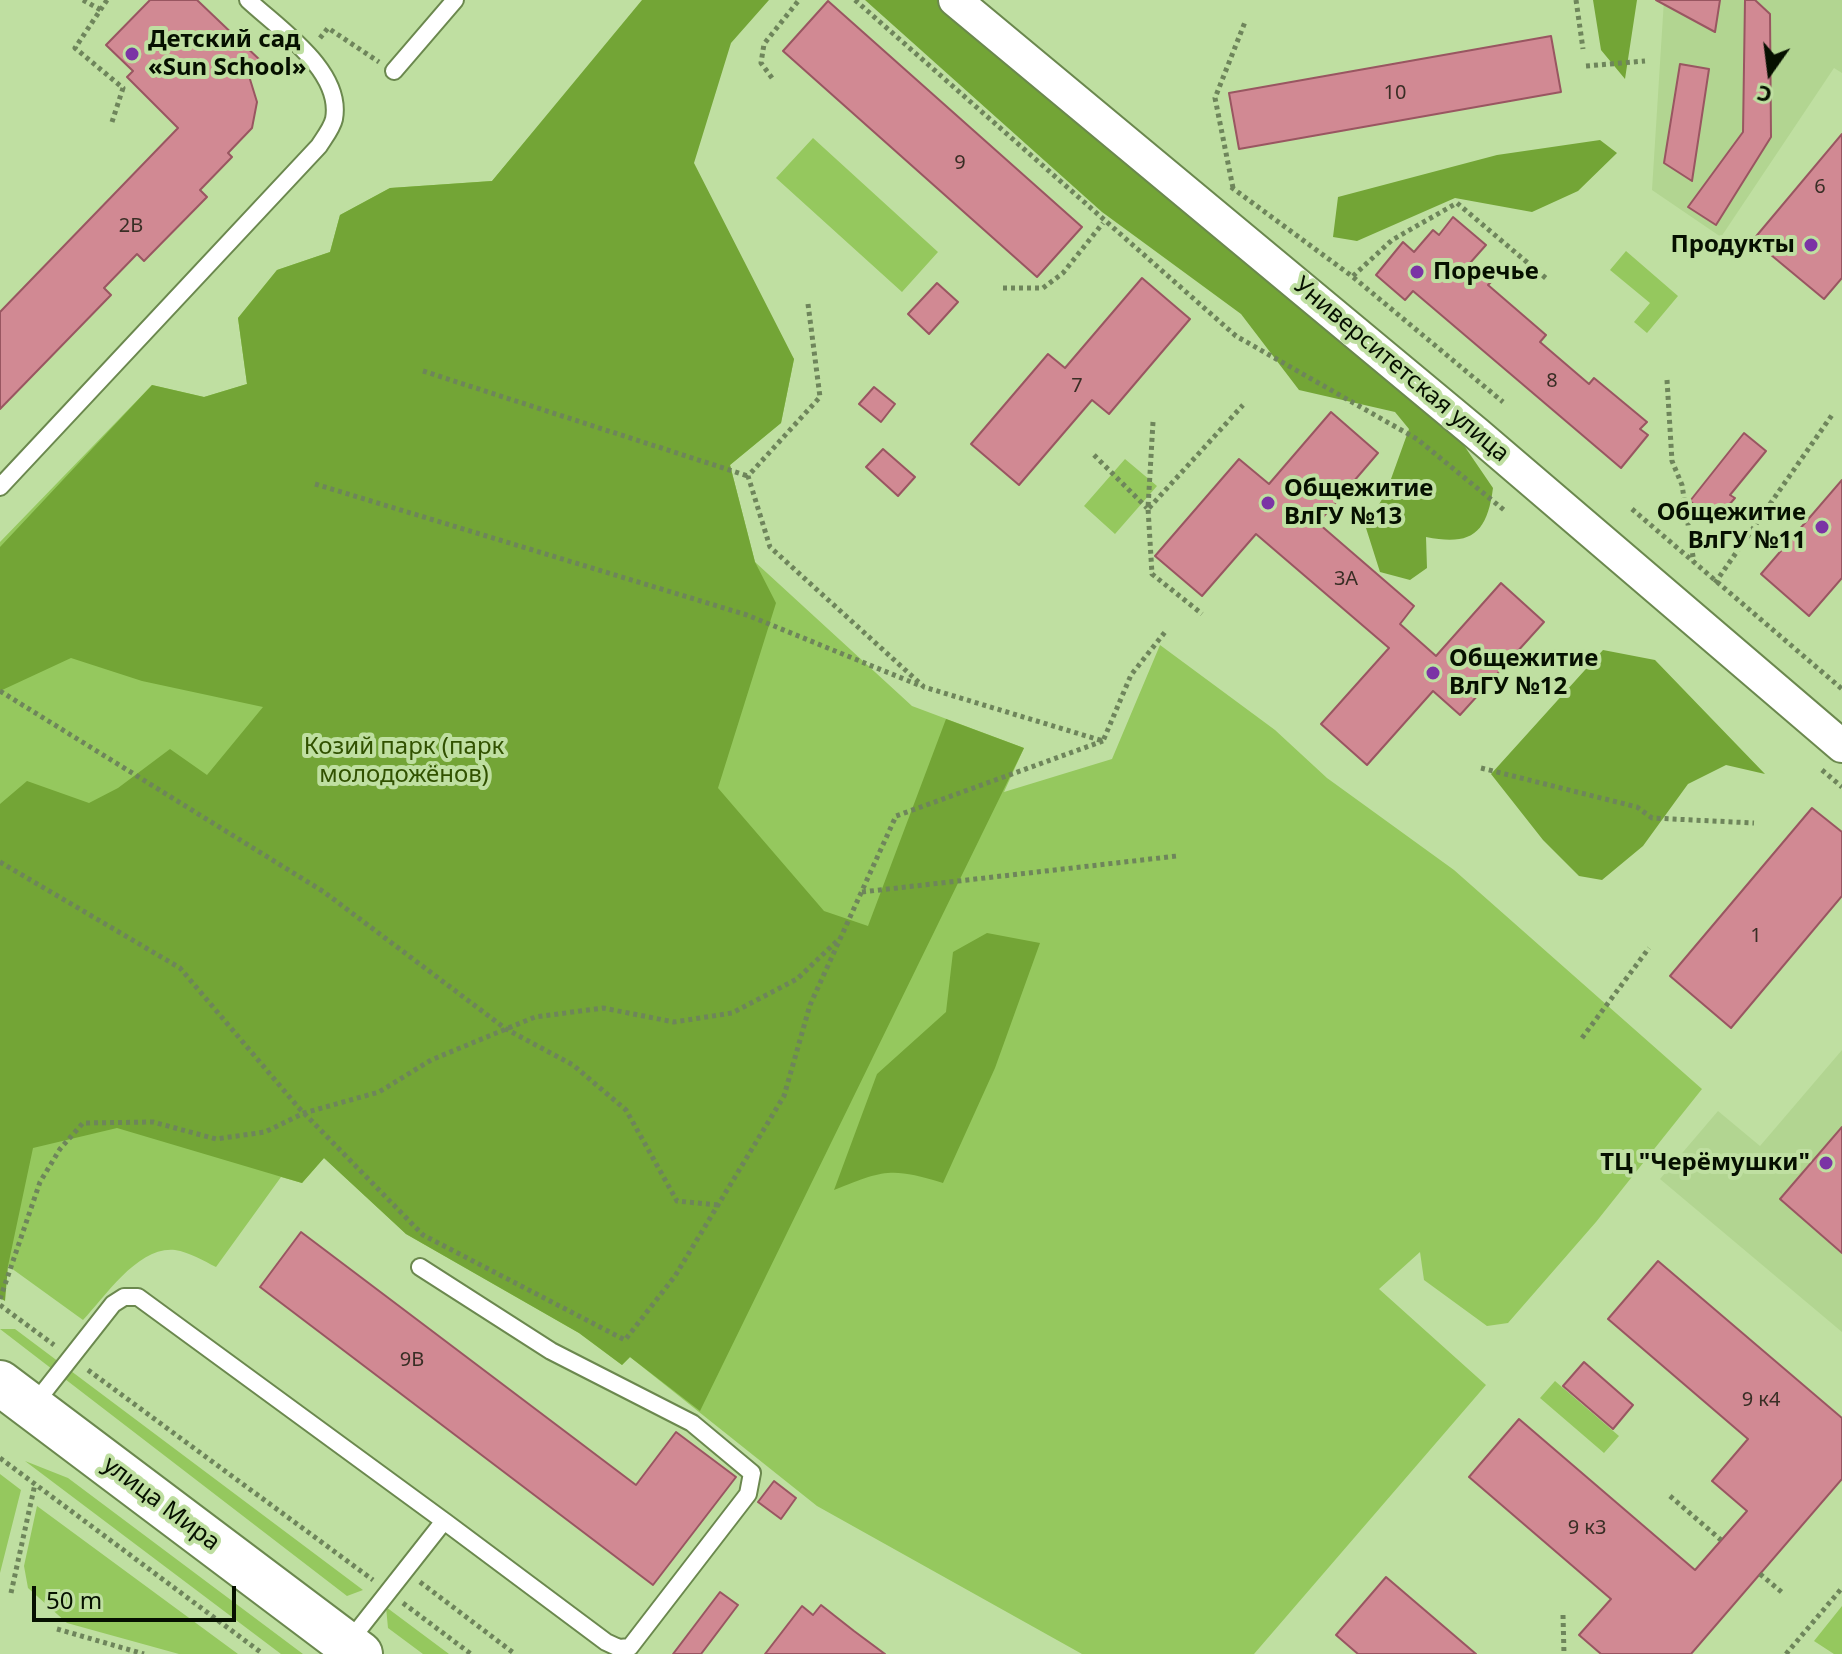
<!DOCTYPE html>
<meta charset="utf-8">
<style>
body{margin:0}
#map{position:relative;width:1842px;height:1654px;overflow:hidden;background:#bfdfa1;font-family:"Noto Sans",sans-serif}
canvas{display:block}
.north{position:absolute;left:1730px;top:32px;width:80px;height:80px;-webkit-text-stroke:6px #bfdfa1;paint-order:stroke;rotate:194deg;font-size:22px;font-weight:700;line-height:32px;text-align:center;color:#061000}
.north::after{content:'';display:block;margin:auto;width:28px;height:36px;background:#061000;clip-path:polygon(50% 0,100% 100%,50% 72%,0 100%)}
.scale{position:absolute;left:32px;top:1586px;width:204px;height:36px;box-sizing:border-box;border:4px solid #061000;border-top:0;padding-left:10px;font-size:24px;line-height:28px;white-space:nowrap;color:#061000;-webkit-text-stroke:6px #bfdfa1;paint-order:stroke}
</style>
<div id="map">
<canvas width="1842" height="1654"></canvas>
<div class="north">С</div>
<div class="scale">50 m</div>
</div>
<script>
const g = document.querySelector('canvas').getContext('2d');
g.lineJoin = 'round';
function fillPath(path, color) {
  g.fillStyle = color;
  g.fill(path, 'evenodd');
}
function stroke(path, color, width, dash) {
  g.strokeStyle = color;
  g.lineWidth = width;
  g.lineCap = dash ? 'butt' : 'round';
  g.setLineDash(dash || []);
  g.stroke(path);
}
function write(font, color, halo, rows, align = 'center') {
  g.font = font + ' "Noto Sans",sans-serif';
  g.lineWidth = 8;
  g.setLineDash([]);
  g.textBaseline = 'middle';
  g.strokeStyle = halo;
  g.fillStyle = color;
  for (const [text, x, y, turn = 0] of rows) {
    g.save();
    g.translate(x, y);
    g.rotate((+turn || 0) * Math.PI / 180);
    g.textAlign = isNaN(turn) ? turn : align;
    if (halo) g.strokeText(text, 0, 0);
    g.fillText(text, 0, 0);
    g.restore();
  }
}
fillPath(new Path2D(`
 M 1664,0 L 1842,0 L 1842,73 L 1834,68 L 1721,237 L 1652,190 Z
 M 1842,1050 L 1842,1332 L 1660,1179 L 1718,1111 L 1760,1146 Z`), '#b2d591');
fillPath(new Path2D(`
 M 584,72 L 794,359 L 781,423 L 730,465 L 755,562 L 912,706 L 1024,748 L 1004,792 L 1112,759 L 1160,645 L 1275,730 L 1327,778 L 1454,870 L 1702,1089 L 1596,1222 L 1508,1323 L 1487,1326 L 1424,1280 L 1420,1252 L 1379,1289 L 1486,1385 L 1254,1654 L 1082,1654 L 817,1506 L 630,1357 L 622,1365 L 579,1333 L 406,1234 L 324,1158 L 302,1183 L 281,1177 L 216,1267 C 204,1261 189,1252 175,1250 C 138,1246 106,1296 83,1320 L 0,1260 L 0,542 L 152,385 L 204,397 L 247,384 L 238,318 L 277,270 L 330,252 L 340,215 L 390,188 L 492,181 Z
 M 813,138 L 938,252 L 902,292 L 776,178 Z
 M 1626,251 L 1678,296 L 1647,333 L 1634,322 L 1650,303 L 1610,270 Z
 M 1125,459 L 1157,486 L 1115,534 L 1084,506 Z
 M 0,1329 L 15,1329 L 363,1590 L 347,1596 Z
 M 1555,1381 L 1619,1436 L 1604,1453 L 1540,1398 Z
 M 25,1461 L 68,1478 L 303,1654 L 281,1654 Z
 M 0,1474 L 21,1490 L 0,1573 Z
 M 37,1506 L 238,1654 L 179,1654 L 67,1623 L 28,1588 L 24,1566 Z
 M 1842,1606 L 1842,1654 L 1834,1654 L 1814,1641 Z
 M 386,1607 L 449,1654 L 423,1654 L 388,1628 Z`), '#95c85e');
fillPath(new Path2D(`
 M 642,0 L 769,0 L 731,43 L 694,163 L 794,359 L 781,423 L 730,465 L 755,562 L 776,603 L 718,788 L 824,911 L 868,926 L 946,719 L 1024,748 L 700,1411 L 630,1357 L 622,1365 L 579,1333 L 406,1234 L 324,1158 L 302,1183 L 117,1128 L 33,1148 L 8,1266 L 5,1301 L 0,1298 L 0,804 L 27,781 L 89,803 L 118,788 L 170,749 L 207,775 L 263,707 L 142,681 L 71,658 L 0,691 L 0,547 L 152,385 L 204,397 L 247,384 L 238,318 L 277,270 L 330,252 L 340,215 L 390,188 L 492,181 Z
 M 865,0 L 938,0 L 1463,444 L 1493,488 C 1487,534 1471,546 1426,537 L 1427,568 L 1410,580 L 1380,572 L 1366,528 L 1387,490 L 1409,429 L 1395,412 L 1299,390 L 1241,314 L 1102,212 Z
 M 1593,0 L 1637,0 L 1625,79 L 1601,50 Z
 M 1600,140 L 1617,153 L 1578,191 L 1532,212 L 1455,198 L 1357,241 L 1333,237 L 1338,197 L 1497,155 Z
 M 1603,650 L 1655,660 L 1765,774 L 1726,765 L 1688,784 L 1643,846 L 1602,880 L 1579,876 L 1543,840 L 1491,774 Z
 M 987,933 L 1040,943 L 995,1068 L 943,1183 C 891,1167 884,1170 834,1190 L 877,1074 L 946,1012 L 953,952 Z`), '#73a536');
const building = new Path2D(`
 M 150,0 L 197,0 L 262,62 L 249,76 L 257,102 L 252,128 L 228,153 L 232,157 L 200,190 L 207,197 L 144,261 L 137,254 L 104,288 L 111,295 L 0,409 L 0,312 L 178,128 L 127,77 L 133,71 L 106,45 Z
 M 1656,0 L 1720,0 L 1715,32 Z
 M 1745,0 L 1755,0 L 1770,14 L 1771,137 L 1716,225 L 1688,207 L 1743,132 Z
 M 828,1 L 1082,227 L 1037,277 L 783,51 Z
 M 1551,36 L 1561,92 L 1239,149 L 1229,93 Z
 M 1680,64 L 1709,69 L 1692,181 L 1664,163 Z
 M 1842,134 L 1842,278 L 1824,299 L 1753,240 Z
 M 1453,217 L 1486,245 L 1470,263 L 1491,282 L 1488,285 L 1546,335 L 1540,342 L 1589,384 L 1594,378 L 1647,422 L 1640,429 L 1648,435 L 1621,468 L 1413,291 L 1405,300 L 1376,275 L 1403,242 L 1414,252 L 1433,230 L 1439,235 Z
 M 1142,278 L 1190,319 L 1109,414 L 1092,400 L 1019,485 L 971,444 L 1048,354 L 1065,368 Z
 M 937,283 L 958,302 L 929,334 L 908,314 Z
 M 874,387 L 895,404 L 881,422 L 859,404 Z
 M 1331,412 L 1378,453 L 1318,523 L 1414,606 L 1400,624 L 1436,656 L 1501,583 L 1544,622 L 1460,715 L 1433,691 L 1367,765 L 1321,724 L 1389,648 L 1256,534 L 1202,596 L 1155,556 L 1239,459 L 1269,484 Z
 M 1744,433 L 1766,451 L 1730,495 L 1735,498 L 1714,522 L 1690,501 Z
 M 883,449 L 915,477 L 898,496 L 866,467 Z
 M 1842,480 L 1842,578 L 1809,616 L 1761,574 Z
 M 1812,808 L 1842,832 L 1842,896 L 1731,1028 L 1670,976 Z
 M 1842,1127 L 1842,1253 L 1780,1199 Z
 M 301,1232 L 636,1485 L 676,1432 L 736,1477 L 653,1585 L 260,1287 Z
 M 1658,1261 L 1842,1418 L 1842,1479 L 1691,1654 L 1601,1654 L 1579,1635 L 1611,1599 L 1469,1477 L 1519,1419 L 1695,1570 L 1747,1511 L 1712,1481 L 1748,1439 L 1608,1319 Z
 M 1584,1362 L 1633,1405 L 1613,1429 L 1563,1386 Z
 M 774,1481 L 796,1498 L 781,1519 L 758,1502 Z
 M 1386,1577 L 1476,1654 L 1358,1654 L 1336,1635 Z
 M 720,1592 L 738,1605 L 701,1654 L 673,1654 Z
 M 821,1605 L 854,1631 L 885,1654 L 765,1654 L 802,1606 L 813,1615 Z`);
fillPath(building, '#d18993');
stroke(building, '#995661', 2);
const lane = new Path2D(`
 M 394,71 L 455,0
 M 0,487 L 319,146 C 324,138 332,128 334,119 C 343,71 279,29 248,0
 M 420,1267 L 551,1351 L 692,1423 L 752,1473 L 748,1494 L 630,1647 L 619,1648 L 606,1642 L 444,1521
 M 32,1407 L 113,1304 L 124,1297 L 138,1297 L 444,1521 L 348,1643`);
const street = new Path2D(`
 M 955,0 L 1476,433 L 1842,746`);
const secondary = new Path2D(`
 M 0,1383 L 360,1654`);
stroke(lane, '#6b884e', 20);
stroke(street, '#6b884e', 36);
stroke(secondary, '#6b884e', 48);
stroke(new Path2D(`
 M 83,0 L 101,10
 M 107,0 L 75,48 L 123,88 L 112,122
 M 855,0 L 1236,336 L 1417,439 L 1504,510
 M 1576,0 L 1583,49
 M 320,38 L 328,28 L 379,62
 M 1586,66 L 1645,61
 M 772,78 L 761,63 L 764,44 L 799,0
 M 1231,187 L 1353,277 L 1503,402
 M 1233,188 L 1215,98 L 1245,22
 M 1353,276 L 1392,240 L 1457,203 L 1548,280
 M 1003,288 L 1043,288 L 1063,273 L 1103,223
 M 808,304 L 820,397 L 748,476 L 770,547 L 924,687 L 1103,741 L 1131,675 L 1165,632
 M 423,371 L 748,476
 M 1667,380 L 1672,461 L 1682,485 L 1694,563
 M 1153,422 L 1148,508 L 1152,574 L 1202,614
 M 1094,455 L 1147,508
 M 315,484 L 747,615 L 921,686
 M 1149,508 L 1243,405
 M 1632,509 L 1842,689
 M 1715,583 L 1832,415
 M 0,691 L 324,892 L 506,1029 L 573,1065 L 626,1110 L 677,1201 L 718,1205
 M 1481,768 L 1637,807 L 1652,818 L 1754,823
 M 1822,770 L 1842,787
 M 0,862 L 180,968 L 298,1107 L 423,1235 L 625,1340 L 675,1276 L 784,1096 L 810,1005 L 896,816 L 1103,741
 M 862,892 L 1177,856
 M 1582,1038 L 1649,948
 M 0,1299 L 40,1182 L 60,1149 L 83,1123 L 153,1122 L 216,1139 L 265,1132 L 304,1113 L 379,1092 L 431,1060 L 535,1017 L 603,1008 L 674,1022 L 732,1013 L 797,979 L 837,941
 M 0,1305 L 54,1345
 M 88,1370 L 373,1580
 M 0,1458 L 263,1654
 M 1670,1496 L 1721,1540
 M 1760,1574 L 1784,1594
 M 420,1582 L 515,1654
 M 11,1593 L 35,1484
 M 403,1603 L 471,1654
 M 1563,1615 L 1564,1654
 M 57,1629 L 144,1654
 M 1786,1654 L 1842,1588`), '#6e855b', 5, [4, 4]);
stroke(lane, '#fff', 16);
stroke(street, '#fff', 32);
stroke(secondary, '#fff', 44);
for (const [x, y, r, color] of [
 [132,54,8,"#7b33a5"],
 [1811,245,8,"#7b33a5"],
 [1417,272,8,"#7b33a5"],
 [1268,503,8,"#7b33a5"],
 [1822,527,8,"#7b33a5"],
 [1433,673,8,"#7b33a5"],
 [1826,1163,8,"#7b33a5"]
]) {
  const dot = new Path2D();
  dot.arc(x, y, r, 0, 2 * Math.PI);
  g.fillStyle = color;
  g.fill(dot);
  stroke(dot, '#bfdfa1', 3);
}
write('20px', '#392e25', null, [
 ["10",1395,93],
 ["9",960,163],
 ["6",1820,187],
 ["2В",131,226],
 ["8",1552,381],
 ["7",1077,386],
 ["3А",1346,579],
 ["1",1756,936],
 ["9В",412,1360],
 ["9 к4",1761,1400],
 ["9 к3",1587,1528]
]);
write('bold 24px', '#061000', '#bfdfa1', [
 ["Детский сад",148,40],
 ["«Sun School»",148,68],
 ["Продукты",1795,245,"right"],
 ["Поречье",1433,272],
 ["Общежитие",1284,489],
 ["ВлГУ №13",1284,517],
 ["Общежитие",1806,513,"right"],
 ["ВлГУ №11",1806,541,"right"],
 ["Общежитие",1449,659],
 ["ВлГУ №12",1449,687],
 ["ТЦ \"Черёмушки\"",1810,1163,"right"]
], 'left');
write('24px', '#061000', '#bfdfa1', [
 ["Университетская улица",1401,370,40],
 ["улица Мира",161,1504,37]
]);
write('24px', '#315100', '#bfdfa1', [
 ["Козий парк (парк",404,747],
 ["молодожёнов)",404,775]
]);
</script>
